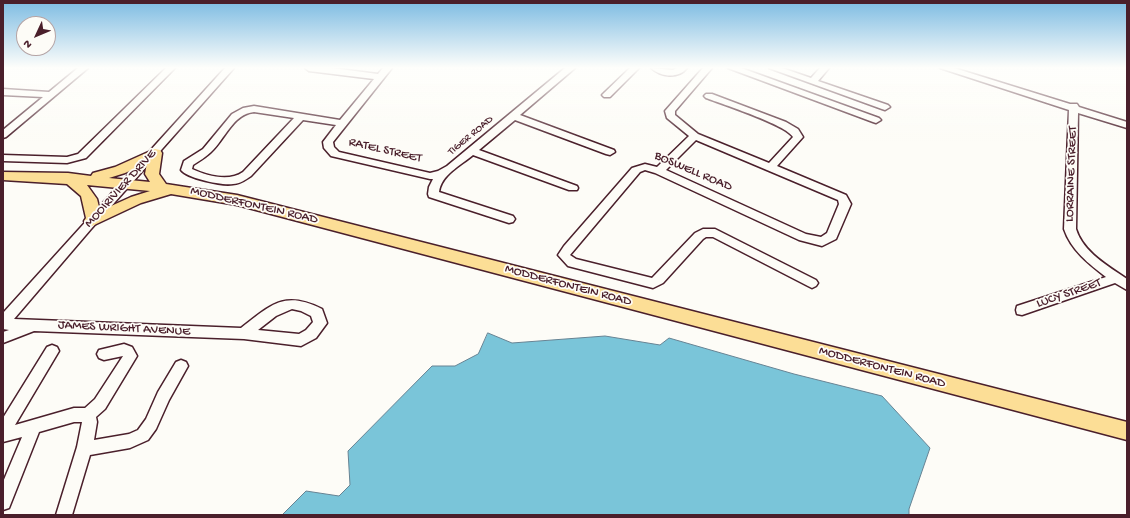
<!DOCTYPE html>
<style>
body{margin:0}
#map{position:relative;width:1130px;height:518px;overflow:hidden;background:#fdfcf7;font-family:"Gochi Hand",sans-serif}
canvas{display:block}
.frame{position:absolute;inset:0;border:4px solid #4a1f2b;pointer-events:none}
.north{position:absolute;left:16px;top:16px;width:40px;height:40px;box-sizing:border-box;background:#fdfcf7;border:1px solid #b5a4a5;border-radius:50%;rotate:226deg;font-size:11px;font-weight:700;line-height:16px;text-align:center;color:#4a1f2b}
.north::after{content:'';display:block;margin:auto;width:14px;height:18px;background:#4a1f2b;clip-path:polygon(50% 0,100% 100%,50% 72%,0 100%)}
</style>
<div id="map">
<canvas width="1130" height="518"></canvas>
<div class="frame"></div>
<div class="north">N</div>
</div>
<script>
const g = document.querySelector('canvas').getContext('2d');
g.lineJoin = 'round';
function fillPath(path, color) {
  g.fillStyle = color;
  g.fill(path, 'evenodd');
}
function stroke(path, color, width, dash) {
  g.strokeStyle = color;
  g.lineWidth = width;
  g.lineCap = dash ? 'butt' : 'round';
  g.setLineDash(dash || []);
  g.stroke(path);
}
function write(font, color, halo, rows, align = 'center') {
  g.font = font + ' "Gochi Hand",sans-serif';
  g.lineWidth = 3.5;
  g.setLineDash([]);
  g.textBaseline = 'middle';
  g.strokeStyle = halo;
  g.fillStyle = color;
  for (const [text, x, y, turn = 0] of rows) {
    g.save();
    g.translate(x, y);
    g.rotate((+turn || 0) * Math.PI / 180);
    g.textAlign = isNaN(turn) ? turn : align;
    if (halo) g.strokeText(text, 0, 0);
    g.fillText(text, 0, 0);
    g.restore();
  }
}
const water = new Path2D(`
 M 488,333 L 512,343 L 605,336 L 660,345 L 669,338 L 794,374 L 882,396 L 930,448 L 909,509 L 909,515 L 282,515 L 306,491 L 339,496 L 350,485 L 348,451 L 432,366 L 455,366 L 478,354 Z`);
fillPath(water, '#7ac5d9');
stroke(water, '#678393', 1);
const minor = new Path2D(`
 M 78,68 L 88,68 L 6,137 L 3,138 L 3,130 L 43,97 L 3,95 L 3,89 L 49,92 Z
 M 166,68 L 175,68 L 86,158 L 67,163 L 3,161 L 3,155 L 67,157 L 78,154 Z
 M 225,68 L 234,68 L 91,229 L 14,319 L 241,328 C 271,305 284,290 322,309 L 327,323 L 316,338 L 301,346 L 244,339 L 34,331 L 3,343 L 3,332 L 9,330 L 3,329 L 3,313 ZM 292,309 L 301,311 L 311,316 L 313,322 L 306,330 L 299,334 L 258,330 L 276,316 Z
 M 305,68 L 332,68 L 378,74 L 383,68 L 392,68 L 333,142 L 334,147 L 339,152 L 430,173 L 438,171 L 447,166 L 565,68 L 575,68 L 520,115 L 614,150 L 615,152 L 610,155 L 606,154 L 515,120 L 479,150 L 577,186 L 578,188 L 577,190 L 569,190 L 473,155 C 460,166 441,175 439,192 L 513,216 L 515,219 L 513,222 L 509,223 L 429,197 L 428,194 L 429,187 L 433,179 L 430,179 L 331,156 L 324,148 L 323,142 L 336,125 L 303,120 L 251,176 C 245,180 240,184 233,184 C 222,186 187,178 181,170 L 184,161 L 203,149 L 232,114 L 243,108 L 254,106 L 340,120 L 374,79 L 309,71 ZM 254,112 L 294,118 L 243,172 C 229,182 207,176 192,169 L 193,165 C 199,161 206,157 211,152 C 225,139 233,114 254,112 Z
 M 630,68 L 639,68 L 610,97 L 604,97 L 602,95 L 604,93 Z
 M 651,68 L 673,70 L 677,68 L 687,68 C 678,79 661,77 651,68 Z
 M 703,68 L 712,68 L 675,111 L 675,115 L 698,134 L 769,163 L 793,137 C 787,125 722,104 706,98 L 704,96 L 706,94 L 712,94 L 786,122 L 798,129 L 803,137 L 777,166 L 846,195 L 851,204 L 836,239 L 822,246 L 799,240 L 655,173 L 645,170 L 640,172 L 570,255 L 576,259 L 652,278 L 695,233 L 703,229 L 715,229 L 816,280 L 818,283 L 816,286 L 812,288 L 808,286 L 713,237 L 706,237 L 703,239 L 663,283 L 653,288 L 568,266 L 558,255 L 564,246 L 632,168 L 645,164 L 657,167 L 689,136 L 667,118 L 665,111 ZM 696,140 L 838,200 L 839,204 L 827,233 L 821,237 L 806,234 L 666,170 Z
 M 728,68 L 741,68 L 879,118 L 881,120 L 876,123 L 873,122 Z
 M 769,68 L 782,68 L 811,78 L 820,68 L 829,68 L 818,81 L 888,105 L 890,107 L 885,110 L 882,109 Z
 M 940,68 L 954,68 L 1070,104 L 1077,104 L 1079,107 L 1127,122 L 1127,128 L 1078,113 L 1076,229 C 1083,252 1108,266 1127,279 L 1127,290 L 1115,283 L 1022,315 L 1017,314 L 1016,310 L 1017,306 L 1106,277 C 1089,264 1071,250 1064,229 L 1069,110 Z
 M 124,344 L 132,347 L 137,356 L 105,409 L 96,417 L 97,422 L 94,440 L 129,434 L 138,430 L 146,419 L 158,392 L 176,362 L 181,360 L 186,362 L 188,366 L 169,400 L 156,429 L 148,440 L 130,448 L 90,455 L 72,515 L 56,515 L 77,447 L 82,422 L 74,422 L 39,432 L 9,508 L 3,510 L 3,482 L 22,437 L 3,442 L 3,418 L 47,347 L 52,345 L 57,347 L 59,351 L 15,425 L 74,408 L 85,408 L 95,399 L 123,356 L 104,360 L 99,358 L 97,354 L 99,350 Z`);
const major = new Path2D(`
 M 155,149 L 160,150 L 162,153 L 159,174 L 166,184 L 237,195 L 1127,422 L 1127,440 L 237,205 L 171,194 L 141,203 L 92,226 L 87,225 L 84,221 L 86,218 L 81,196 L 67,184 L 3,180 L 3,172 L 68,173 L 91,176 L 93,173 L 115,167 ZM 147,163 L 145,174 L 150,182 L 109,178 L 125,173 ZM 87,185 L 150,191 L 131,197 L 100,211 L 97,199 Z`);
stroke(minor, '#4a1f2b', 3);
stroke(major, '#4a1f2b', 3);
fillPath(minor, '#fdfcf7');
fillPath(major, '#fcde96');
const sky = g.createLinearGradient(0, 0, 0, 141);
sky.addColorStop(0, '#7cbbe2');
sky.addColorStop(0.48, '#fefefb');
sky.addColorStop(1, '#fefefb00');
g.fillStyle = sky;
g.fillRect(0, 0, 1130, 141);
write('11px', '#4a1f2b', '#fdfcf7', [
 ["TIGER ROAD",471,136,-40]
]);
write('13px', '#4a1f2b', '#fdfcf7', [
 ["RATEL STREET",385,151,13],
 ["BOSWELL ROAD",693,172,23],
 ["LORRAINE STREET",1072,174,-88],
 ["MOOIRIVIER DRIVE",121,189,-48],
 ["MODDERFONTEIN ROAD",254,206,13],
 ["MODDERFONTEIN ROAD",568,286,15],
 ["LUCY STREET",1069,294,-19],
 ["JAMES WRIGHT AVENUE",124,329,3],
 ["MODDERFONTEIN ROAD",882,368,15]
]);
</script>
